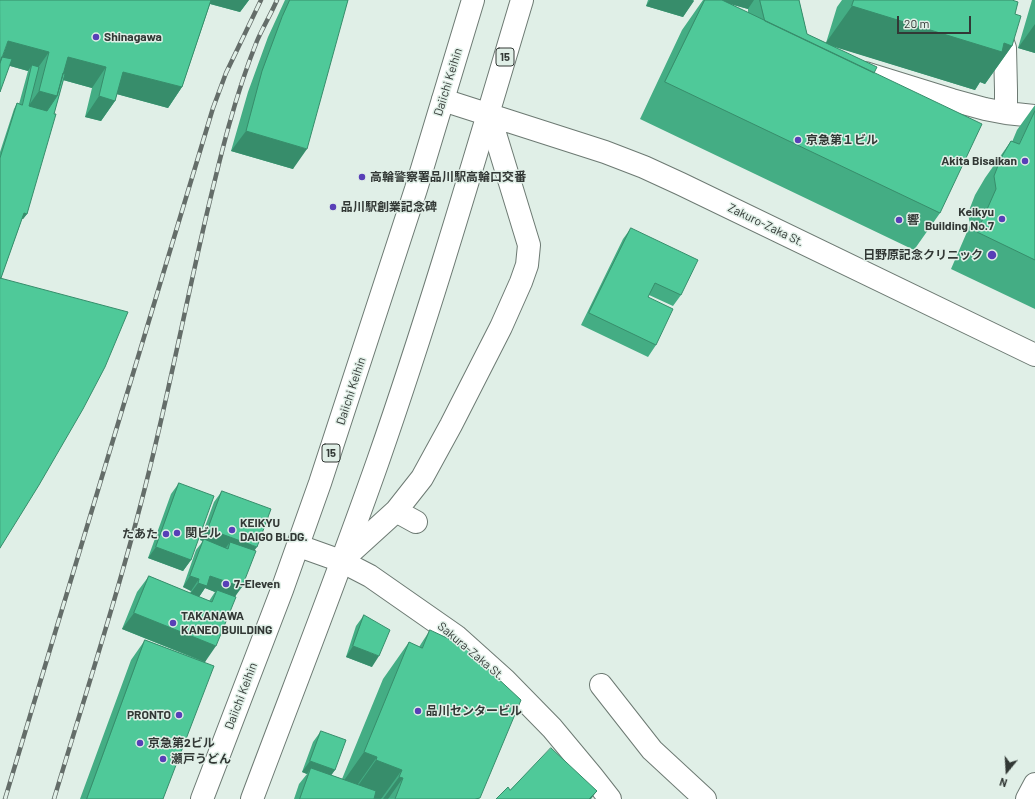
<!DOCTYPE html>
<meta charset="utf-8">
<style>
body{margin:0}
#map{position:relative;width:1035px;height:799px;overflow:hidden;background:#e0efe7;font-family:Barlow,sans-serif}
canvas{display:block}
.north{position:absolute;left:987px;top:751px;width:40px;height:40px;-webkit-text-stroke:3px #e0efe7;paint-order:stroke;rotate:198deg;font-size:11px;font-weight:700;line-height:16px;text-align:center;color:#323835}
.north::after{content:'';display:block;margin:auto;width:14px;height:18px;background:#323835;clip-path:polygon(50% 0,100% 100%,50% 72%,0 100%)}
.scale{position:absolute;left:897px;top:16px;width:74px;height:18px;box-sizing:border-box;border:2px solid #323835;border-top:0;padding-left:5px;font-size:12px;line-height:14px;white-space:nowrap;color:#323835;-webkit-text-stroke:3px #e0efe7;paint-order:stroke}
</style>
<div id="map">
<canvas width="1035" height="799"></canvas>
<div class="north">N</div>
<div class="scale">20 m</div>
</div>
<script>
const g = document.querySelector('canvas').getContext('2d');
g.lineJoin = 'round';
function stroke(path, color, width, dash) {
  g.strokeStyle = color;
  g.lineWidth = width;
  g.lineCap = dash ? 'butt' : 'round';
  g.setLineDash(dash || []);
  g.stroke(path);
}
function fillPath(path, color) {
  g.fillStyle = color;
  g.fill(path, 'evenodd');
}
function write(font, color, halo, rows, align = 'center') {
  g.font = font + ' Barlow,"Noto Sans JP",sans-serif';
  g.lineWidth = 3;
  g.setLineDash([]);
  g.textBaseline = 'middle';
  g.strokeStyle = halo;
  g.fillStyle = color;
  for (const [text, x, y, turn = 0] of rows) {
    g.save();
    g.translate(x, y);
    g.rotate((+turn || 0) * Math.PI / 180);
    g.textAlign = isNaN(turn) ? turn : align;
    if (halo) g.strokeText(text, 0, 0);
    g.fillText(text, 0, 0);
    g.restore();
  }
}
const minor = new Path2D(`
 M 997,26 L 1005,48 L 1006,90 L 1006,113
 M 865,73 L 952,100 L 985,109 L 1006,113 L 1035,116
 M 443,100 L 605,152 L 644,167 L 681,184 L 1035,355
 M 396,511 L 416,522
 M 299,546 L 341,561 L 370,576 L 456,636 L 505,680 L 552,728 L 592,776 L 610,799
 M 341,561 L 396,511 L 422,478 L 451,425 L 501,327 L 521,282 L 527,265 L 529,245 L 489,114
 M 601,685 L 652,750 L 705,799
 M 1027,799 L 1035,784`);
const highway = new Path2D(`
 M 202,799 L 282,590 L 320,483 L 416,189 L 473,0
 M 252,799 C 294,687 338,575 378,461 C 431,309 476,154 522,0`);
stroke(minor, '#6d7a73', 24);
stroke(highway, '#6d7a73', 24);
stroke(minor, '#fff', 22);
stroke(highway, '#fff', 22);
const rail = new Path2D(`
 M 5,799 L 213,108 L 226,73 L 261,0
 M 54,799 C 90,679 129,560 157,438 C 174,365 189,291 206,217 C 220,158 234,98 257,41 C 263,27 271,14 277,0`);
stroke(rail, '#646d69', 4.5);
stroke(rail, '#e0efe7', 3, [9]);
fillPath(new Path2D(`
 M 0,0 L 249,0 L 240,12 L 210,4 L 182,87 L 168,108 L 117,94 L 115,101 L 101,121 L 85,117 L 92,88 L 63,80 L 27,214 L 23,219 L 22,219 L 1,278 L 0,548 L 0,152 L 14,109 L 17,103 L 19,104 L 28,71 L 10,66 Z
 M 285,0 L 348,0 L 293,169 L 231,151 L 248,92 L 268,37 Z
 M 648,0 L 694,0 L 683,17 L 646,6 Z
 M 703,0 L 799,0 L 807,34 L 826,43 L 837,7 L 842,0 L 1012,0 L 1015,14 L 1012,46 L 985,84 L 980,82 L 975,90 L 833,46 L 874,73 L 940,213 L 914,250 L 640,119 L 682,30 ZM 730,4 L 748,9 L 748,13 Z
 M 1032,0 L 1035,0 L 1035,53 L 1018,48 Z
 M 1035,105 L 1035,309 L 951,269 L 970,225 L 968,213 L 975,195 L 985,178 L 1011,141 L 1012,142 L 1017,130 Z
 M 631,228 L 681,295 L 673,306 L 649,295 L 648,297 L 656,345 L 648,357 L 581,325 L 623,239 Z
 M 179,483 L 191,560 L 183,571 L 148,558 L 171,494 Z
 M 222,491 L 255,551 L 235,597 L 205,662 L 163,799 L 80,799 L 131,660 L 145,640 L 201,661 L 122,629 L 137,592 L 149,576 L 190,593 L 191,591 L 183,587 L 196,550 L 203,541 L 200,540 L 214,502 ZM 205,588 L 215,592 L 209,601 L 199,597 Z
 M 364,615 L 372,667 L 346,657 L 356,626 Z
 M 430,630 L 479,799 L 294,799 L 299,784 L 307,774 L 302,772 L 313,742 L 321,731 L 335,770 L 331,775 L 342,779 L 383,679 L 409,642 L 419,647 Z`), '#44ad84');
fillPath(new Path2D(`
 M 204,0 L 249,0 L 240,12 L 203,2 Z
 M 650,0 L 692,0 L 694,1 L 683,17 L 646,6 Z
 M 716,0 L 754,0 L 748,9 Z
 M 852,6 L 1004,43 L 1012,46 L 985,84 L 980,82 L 975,90 L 825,44 Z
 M 1035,24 L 1035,53 L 1018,48 Z
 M 8,41 L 49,52 L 35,72 L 32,65 L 28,71 L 0,63 Z
 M 68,57 L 106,67 L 92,88 L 56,78 Z
 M 123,72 L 182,87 L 168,108 L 109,92 Z
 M 39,91 L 57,96 L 43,117 L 25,111 Z
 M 99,96 L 115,101 L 101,121 L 85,117 Z
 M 246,131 L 307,149 L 293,169 L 231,151 Z
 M 24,213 L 27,214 L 23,219 L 20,219 Z
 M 208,529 L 257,547 L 249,558 L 228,549 L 230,542 L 225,549 L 204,539 L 203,541 L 200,540 Z
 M 156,547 L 191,560 L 183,571 L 148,558 Z
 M 190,576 L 199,579 L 191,591 L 183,587 Z
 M 210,576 L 242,587 L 234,598 L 217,590 L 215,592 L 205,588 L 199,597 L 190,594 L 198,583 Z
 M 134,613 L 216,646 L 205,662 L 122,629 Z
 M 353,646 L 379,656 L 372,667 L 346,657 Z
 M 364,752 L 377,757 L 351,794 L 338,789 Z
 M 376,760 L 402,770 L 381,799 L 356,799 L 350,797 Z
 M 310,761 L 335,770 L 327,781 L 311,768 L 307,774 L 302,772 Z
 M 399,777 L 403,778 L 388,799 L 383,799 Z
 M 597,791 L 591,799 L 589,799 Z`), '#378d6b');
const building = new Path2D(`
 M 0,0 L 211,0 L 182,87 L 123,72 L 115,101 L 99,96 L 106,67 L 68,57 L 57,96 L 39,91 L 49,52 L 8,41 L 0,63 Z
 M 290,0 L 348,0 L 307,149 L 246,131 L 262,71 L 282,17 Z
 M 705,0 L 722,0 L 982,124 L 940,213 L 665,82 Z
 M 760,0 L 799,0 L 807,34 L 877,67 L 874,73 L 765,21 Z
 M 854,0 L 1012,0 L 1018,2 L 1015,14 L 1021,16 L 1012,46 L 1004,43 L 1002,52 L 852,6 Z
 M 2,57 L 12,59 L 0,92 L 0,63 Z
 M 32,65 L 39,67 L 29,106 L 47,111 L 57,96 L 63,73 L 65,74 L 54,114 L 56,114 L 27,214 L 24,213 L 1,278 L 0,278 L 0,158 L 17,103 L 22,105 Z
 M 1035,111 L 1035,260 L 977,232 L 996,189 L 994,176 L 1001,158 L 1011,141 L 1019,144 Z
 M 631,228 L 698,260 L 681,295 L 655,283 L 648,297 L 673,309 L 656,345 L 589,313 Z
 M 0,278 L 128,312 L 105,367 L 83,409 L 39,485 L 0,548 Z
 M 179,483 L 214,496 L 191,560 L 156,547 Z
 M 222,491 L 271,509 L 257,547 L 208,529 Z
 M 204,539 L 228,549 L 230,542 L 256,551 L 242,587 L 210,576 L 207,586 L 198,583 L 199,579 L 190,576 Z
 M 149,576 L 212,602 L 217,590 L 236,597 L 216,646 L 134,613 Z
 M 364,615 L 390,630 L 379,656 L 353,646 Z
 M 430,630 L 462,645 L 521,700 L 480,798 L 475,799 L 395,799 L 403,778 L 399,777 L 402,770 L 376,760 L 377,757 L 364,752 L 409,642 L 422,648 Z
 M 145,640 L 214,666 L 163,799 L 87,799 Z
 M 321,731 L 346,740 L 335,770 L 310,761 Z
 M 551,748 L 597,791 L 589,799 L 496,799 L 508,787 L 510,790 Z
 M 311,768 L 376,791 L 374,799 L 300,799 Z`);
fillPath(building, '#4fc999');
stroke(building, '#378d6b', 1);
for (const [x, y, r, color] of [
 [96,37,4,"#583fb7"],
 [798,140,4,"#583fb7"],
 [1025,161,4,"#583fb7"],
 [362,177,4,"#583fb7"],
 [333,207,4,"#583fb7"],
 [1002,219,4,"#583fb7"],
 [899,220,4,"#583fb7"],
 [992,255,5,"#583fb7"],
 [232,530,4,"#583fb7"],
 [177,533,4,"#583fb7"],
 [166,534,4,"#583fb7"],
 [226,584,4,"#583fb7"],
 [173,623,4,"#583fb7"],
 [418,711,4,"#583fb7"],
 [179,715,4,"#583fb7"],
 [140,743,4,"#583fb7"],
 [163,759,4,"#583fb7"]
]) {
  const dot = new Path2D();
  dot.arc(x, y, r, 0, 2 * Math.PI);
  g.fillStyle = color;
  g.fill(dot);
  stroke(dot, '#e0efe7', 1.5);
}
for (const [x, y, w] of [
 [505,57,18],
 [331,453,18]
]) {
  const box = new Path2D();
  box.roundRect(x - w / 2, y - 9, w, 18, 3);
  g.fillStyle = '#e0efe7';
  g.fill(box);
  stroke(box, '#323835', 1);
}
write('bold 11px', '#323835', null, [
 ["15",505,57],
 ["15",331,453]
]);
write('bold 12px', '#323835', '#e0efe7', [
 ["Shinagawa",104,37],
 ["京急第１ビル",806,140],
 ["Akita Bisaikan",1017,161,"right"],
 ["高輪警察署品川駅高輪口交番",370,177],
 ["品川駅創業記念碑",341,207],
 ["Keikyu",994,212,"right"],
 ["Building No.7",994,226,"right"],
 ["響",907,220],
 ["日野原記念クリニック",983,255,"right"],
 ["KEIKYU",240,523],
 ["DAIGO BLDG.",240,537],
 ["関ビル",185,533],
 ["たあた",158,534,"right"],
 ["7-Eleven",234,584],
 ["TAKANAWA",181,616],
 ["KANEO BUILDING",181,630],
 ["品川センタービル",426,711],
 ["PRONTO",171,715,"right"],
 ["京急第2ビル",148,743],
 ["瀬戸うどん",171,759]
], 'left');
write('12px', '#323835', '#e0efe7', [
 ["Daiichi Keihin",448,82,-73],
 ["Zakuro-Zaka St.",766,225,26],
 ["Daiichi Keihin",351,391,-72],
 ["Sakura-Zaka St.",471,651,40],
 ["Daiichi Keihin",241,696,-69]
]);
</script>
